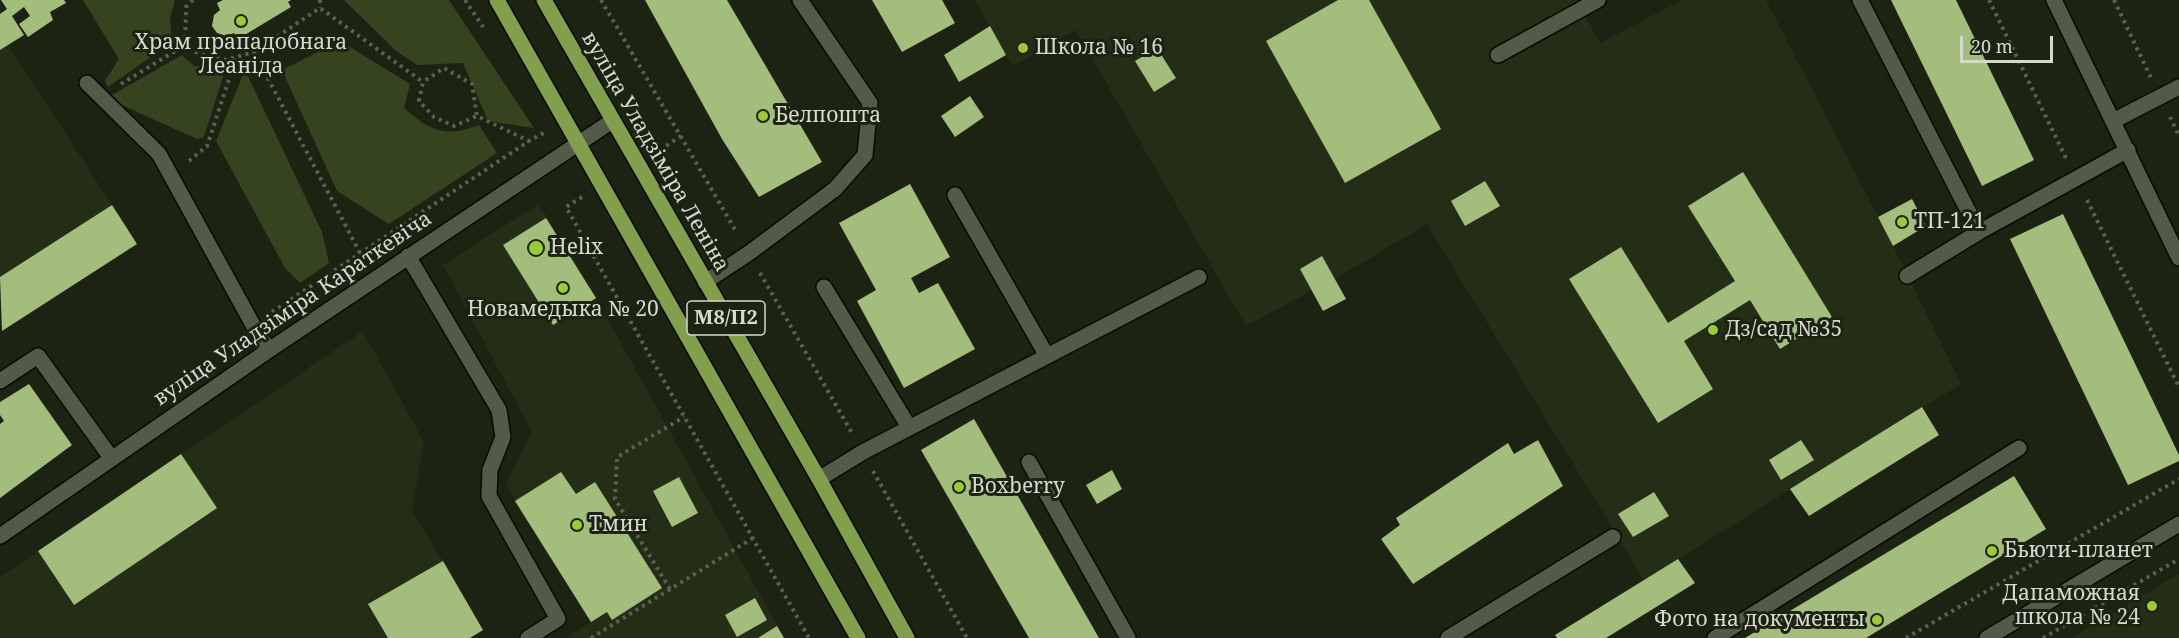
<!DOCTYPE html>
<meta charset="utf-8">
<style>
body{margin:0}
#map{position:relative;width:2179px;height:638px;overflow:hidden;background:#1c2312;font-family:"Noto Serif",serif}
canvas{display:block}
.scale{position:absolute;left:1960px;top:36px;width:93px;height:27px;box-sizing:border-box;border:3px solid #d5dacf;border-top:0;padding-left:8px;font-size:18px;line-height:21px;white-space:nowrap;color:#d5dacf;-webkit-text-stroke:4px #1c2312;paint-order:stroke}
</style>
<div id="map">
<canvas width="2179" height="638"></canvas>
<div class="scale">20 m</div>
</div>
<script>
const g = document.querySelector('canvas').getContext('2d');
g.lineJoin = 'round';
function fillPath(path, color) {
  g.fillStyle = color;
  g.fill(path, 'evenodd');
}
function stroke(path, color, width, dash) {
  g.strokeStyle = color;
  g.lineWidth = width;
  g.lineCap = dash ? 'butt' : 'round';
  g.setLineDash(dash || []);
  g.stroke(path);
}
function write(font, color, halo, rows, align = 'center') {
  g.font = font + ' "Noto Serif",serif';
  g.lineWidth = 6;
  g.setLineDash([]);
  g.textBaseline = 'middle';
  g.strokeStyle = halo;
  g.fillStyle = color;
  for (const [text, x, y, turn = 0] of rows) {
    g.save();
    g.translate(x, y);
    g.rotate((+turn || 0) * Math.PI / 180);
    g.textAlign = isNaN(turn) ? turn : align;
    if (halo) g.strokeText(text, 0, 0);
    g.fillText(text, 0, 0);
    g.restore();
  }
}
fillPath(new Path2D(`
 M 975,0 L 1577,0 L 1600,43 L 1682,0 L 1766,0 L 1893,246 L 1961,384 L 1644,580 L 1427,224 L 1335,279 L 1346,299 L 1323,311 L 1311,291 L 1246,326 L 1076,30 L 1012,66 Z
 M 8,45 L 112,205 L 0,277 L 0,50 Z
 M 539,204 L 596,298 L 784,638 L 566,638 L 591,622 L 515,501 L 506,484 L 532,432 L 443,265 Z
 M 363,331 L 424,442 L 412,512 L 443,561 L 483,630 L 470,638 L 0,638 L 0,577 Z
 M 2179,574 L 2179,638 L 2071,638 Z`), '#242e16');
fillPath(new Path2D(`
 M 83,0 L 175,0 L 170,18 L 172,42 L 108,87 L 105,81 L 119,59 Z
 M 344,0 L 449,0 L 534,128 L 488,121 L 463,63 L 417,65 L 396,51 Z
 M 340,41 L 410,84 L 404,108 C 430,131 445,138 479,125 L 497,153 L 389,224 L 337,191 L 282,70 Z
 M 182,55 L 194,66 L 226,67 L 204,137 L 197,139 L 115,102 L 110,96 Z
 M 245,70 L 322,232 L 329,263 L 300,283 L 285,268 L 216,141 Z`), '#35441e');
fillPath(new Path2D(`
 M 1,0 L 64,0 L 66,3 L 50,12 L 53,20 L 28,37 L 19,24 L 30,16 L 24,7 L 12,16 L 24,35 L 0,50 L 0,14 L 7,9 Z
 M 223,0 L 291,0 L 288,2 L 291,7 L 238,39 L 234,33 L 226,36 L 217,33 L 212,26 L 214,15 L 220,10 L 217,3 Z
 M 645,0 L 727,0 L 822,162 L 759,197 L 722,139 Z
 M 872,0 L 942,0 L 955,23 L 902,52 Z
 M 1338,0 L 1369,0 L 1441,129 L 1345,183 L 1266,41 Z
 M 1891,0 L 1956,0 L 2034,160 L 1982,186 Z
 M 990,26 L 1006,55 L 959,82 L 944,55 Z
 M 1157,48 L 1176,78 L 1154,92 L 1135,61 Z
 M 970,96 L 984,117 L 955,137 L 941,116 Z
 M 1743,172 L 1832,317 L 1780,349 L 1750,300 L 1684,341 L 1713,389 L 1658,423 L 1569,279 L 1621,247 L 1668,323 L 1735,281 L 1688,206 Z
 M 1485,181 L 1500,206 L 1465,226 L 1451,201 Z
 M 910,184 L 950,257 L 911,278 L 919,293 L 938,283 L 975,349 L 904,388 L 857,301 L 876,290 L 839,223 Z
 M 1912,199 L 1926,226 L 1893,246 L 1878,217 Z
 M 112,205 L 137,244 L 2,331 L 0,277 Z
 M 2063,214 L 2179,455 L 2179,461 L 2128,485 L 2010,239 Z
 M 546,218 L 596,298 L 553,325 L 503,245 Z
 M 1322,256 L 1346,299 L 1323,311 L 1300,269 Z
 M 29,384 L 72,445 L 0,498 L 0,424 L 4,421 L 0,415 L 0,402 Z
 M 1922,407 L 1939,435 L 1809,516 L 1790,489 Z
 M 974,419 L 1099,638 L 1029,638 L 921,450 Z
 M 1538,440 L 1563,486 L 1413,584 L 1381,539 L 1400,525 L 1396,518 L 1508,443 L 1514,454 Z
 M 1801,440 L 1814,460 L 1781,480 L 1769,460 Z
 M 181,454 L 217,508 L 74,605 L 38,551 Z
 M 1112,470 L 1122,489 L 1097,504 L 1086,485 Z
 M 561,472 L 576,494 L 595,482 L 662,588 L 612,620 L 607,612 L 591,622 L 515,501 Z
 M 2014,476 L 2046,529 L 1866,638 L 1745,638 Z
 M 679,477 L 698,513 L 672,527 L 653,491 Z
 M 1654,492 L 1669,516 L 1633,537 L 1618,514 Z
 M 1678,559 L 1695,583 L 1606,638 L 1557,638 L 1555,635 Z
 M 443,561 L 483,630 L 470,638 L 388,638 L 368,604 Z
 M 755,598 L 767,620 L 737,637 L 725,615 Z
 M 777,626 L 784,638 L 758,638 Z`), '#a3bd7d');
const minor = new Path2D(`
 M 1860,0 L 1979,232 L 2128,150
 M 2054,0 L 2179,258
 M 1498,55 L 1598,0
 M 87,83 L 159,154 L 253,325 L 269,350
 M 2113,121 L 2179,87
 M 955,195 L 1047,356
 M 408,256 L 499,410 L 503,437 L 490,470 L 489,496 L 558,619 L 528,638
 M 1907,276 L 1979,232
 M 705,282 L 749,253 L 835,189 L 865,155 L 870,103 L 800,0
 M 824,287 L 909,427
 M 0,381 L 38,356 L 112,459
 M 1029,462 L 1128,638
 M 819,479 L 863,452 L 1199,277
 M 0,536 L 269,350 L 612,121
 M 1448,638 L 1613,537
 M 1715,638 L 2019,448
 M 1987,638 L 2179,524`);
const major = new Path2D(`
 M 497,0 L 858,638
 M 544,0 L 819,479 L 907,638`);
stroke(minor, '#070c01', 18);
stroke(major, '#070c01', 18);
stroke(new Path2D(`
 M 193,0 L 186,7 L 185,45 L 199,54 L 226,60 L 254,52
 M 320,0 L 320,8
 M 465,0 L 483,27
 M 601,0 L 737,233
 M 1989,0 L 2066,158
 M 2114,0 L 2151,78
 M 121,84 L 185,45
 M 2170,117 L 2179,136
 M 530,142 L 529,141 L 547,131
 M 660,150 L 681,136
 M 189,161 L 207,146 L 236,58
 M 582,197 L 566,207 L 809,638
 M 2087,200 L 2179,387
 M 360,253 L 254,52 L 320,8 L 423,82 L 419,101 L 434,117 L 454,126 L 477,116
 M 760,273 L 852,433
 M 272,312 L 529,141 L 477,116 L 472,84 L 444,68 L 423,82
 M 873,471 L 967,638
 M 670,589 L 615,499 L 617,457 L 684,417
 M 591,638 L 753,538
 M 1906,638 L 2179,479
 M 2043,638 L 2179,559`), '#5c6253', 4, [3, 4.5]);
stroke(minor, '#535b48', 15);
stroke(major, '#819f4c', 15);
for (const [x, y, r, color] of [
 [241,21,6,"#99cb35"],
 [1023,48,6,"#99cb35"],
 [763,116,6,"#99cb35"],
 [1902,222,6,"#99cb35"],
 [536,248,8,"#99cb35"],
 [563,288,6,"#99cb35"],
 [1713,330,6,"#99cb35"],
 [959,487,6,"#99cb35"],
 [577,525,6,"#99cb35"],
 [1992,551,6,"#99cb35"],
 [2152,606,6,"#99cb35"],
 [1877,620,6,"#99cb35"]
]) {
  const dot = new Path2D();
  dot.arc(x, y, r, 0, 2 * Math.PI);
  g.fillStyle = color;
  g.fill(dot);
  stroke(dot, '#1c2312', 2);
}
for (const [x, y, w] of [
 [726,318,78]
]) {
  const box = new Path2D();
  box.roundRect(x - w / 2, y - 17, w, 34, 4.5);
  g.fillStyle = '#1c2312';
  g.fill(box);
  stroke(box, '#d5dacf', 1.5);
}
write('bold 20px', '#d5dacf', null, [
 ["М8/П2",726,318]
]);
write('21px', '#d5dacf', '#1c2312', [
 ["Храм прападобнага",241,43,"center"],
 ["Леаніда",241,67,"center"],
 ["Школа № 16",1035,48],
 ["Белпошта",775,116],
 ["ТП-121",1914,222],
 ["Helix",550,248],
 ["Новамедыка № 20",563,310,"center"],
 ["Дз/сад №35",1725,330],
 ["Boxberry",971,487],
 ["Тмин",589,525],
 ["Бьюти-планет",2004,551],
 ["Дапаможная",2140,594,"right"],
 ["школа № 24",2140,618,"right"],
 ["Фото на документы",1865,620,"right"]
], 'left');
write('21px', '#d5dacf', '#1c2312', [
 ["вуліца Уладзіміра Леніна",655,152,60],
 ["вуліца Уладзіміра Караткевіча",293,309,-34]
]);
</script>
